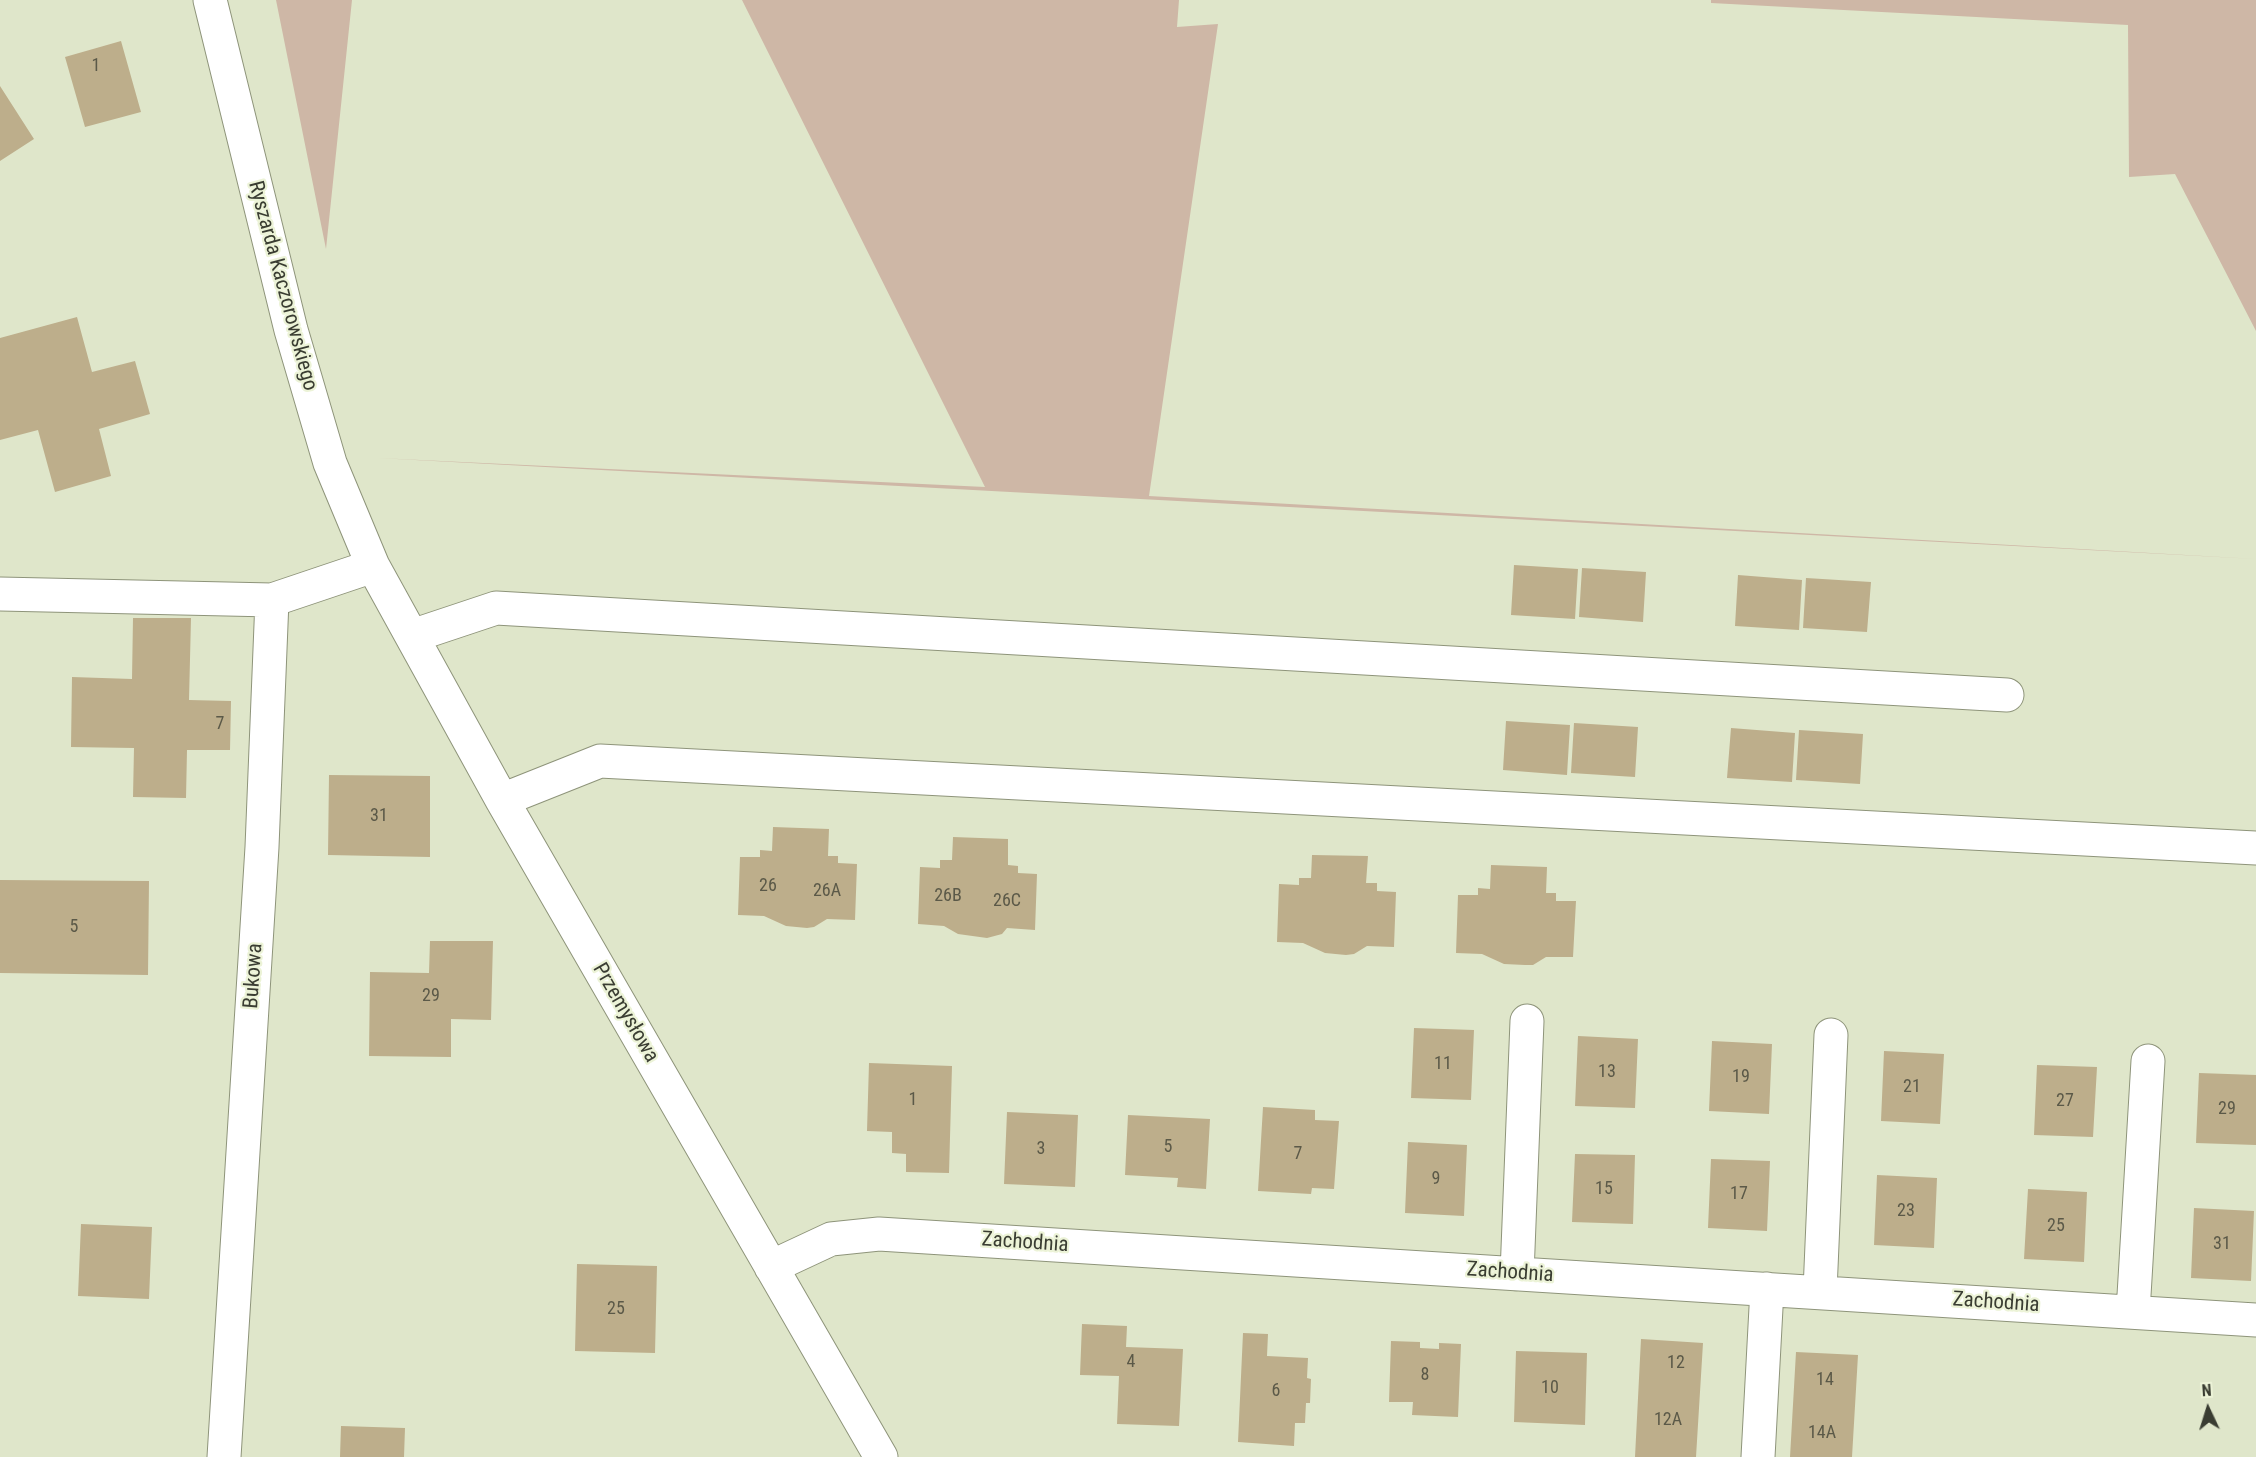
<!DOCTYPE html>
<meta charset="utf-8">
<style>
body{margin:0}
#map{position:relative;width:2256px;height:1457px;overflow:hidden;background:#dfe6ca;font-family:"Roboto Condensed",sans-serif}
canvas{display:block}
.north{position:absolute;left:2178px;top:1379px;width:60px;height:60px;-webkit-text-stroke:4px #ecf3d7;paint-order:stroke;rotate:356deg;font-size:16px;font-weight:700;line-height:24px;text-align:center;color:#3a3d32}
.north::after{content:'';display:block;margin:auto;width:21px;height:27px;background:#3a3d32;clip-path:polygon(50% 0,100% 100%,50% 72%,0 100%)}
</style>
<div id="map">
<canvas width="2256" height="1457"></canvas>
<div class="north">N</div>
</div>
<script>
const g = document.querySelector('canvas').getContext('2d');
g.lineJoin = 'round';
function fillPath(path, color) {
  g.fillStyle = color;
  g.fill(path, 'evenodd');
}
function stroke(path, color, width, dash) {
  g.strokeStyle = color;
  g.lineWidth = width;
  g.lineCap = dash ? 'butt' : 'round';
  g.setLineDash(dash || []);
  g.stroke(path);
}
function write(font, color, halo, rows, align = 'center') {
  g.font = font + ' "Roboto Condensed",sans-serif';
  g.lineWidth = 4.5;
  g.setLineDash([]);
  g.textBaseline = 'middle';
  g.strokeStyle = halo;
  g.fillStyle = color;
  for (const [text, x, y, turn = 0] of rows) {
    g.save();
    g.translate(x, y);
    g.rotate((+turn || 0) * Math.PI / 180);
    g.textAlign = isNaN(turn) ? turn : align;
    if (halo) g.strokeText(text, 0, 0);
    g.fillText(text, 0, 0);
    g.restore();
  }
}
fillPath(new Path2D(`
 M 276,0 L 352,0 L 326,249 Z
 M 742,0 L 1179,0 L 1177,27 L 1218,24 L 1149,496 L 2256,559 L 378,458 L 985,487 Z
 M 1711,0 L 2256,0 L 2256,331 L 2175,174 L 2129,177 L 2128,25 L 1711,3 Z`), '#ceb7a6');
fillPath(new Path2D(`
 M 121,41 L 141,112 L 85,127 L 65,57 Z
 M 0,86 L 34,139 L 0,161 Z
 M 77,317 L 92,372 L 135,361 L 150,414 L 99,429 L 111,476 L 55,492 L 38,430 L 0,440 L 0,338 Z
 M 1514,565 L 1578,569 L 1575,619 L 1511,615 Z
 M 1582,568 L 1646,572 L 1643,622 L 1579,617 Z
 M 1738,575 L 1802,580 L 1799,630 L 1735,626 Z
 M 1806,578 L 1871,582 L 1867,632 L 1803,628 Z
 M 133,618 L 191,618 L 189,700 L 231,701 L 230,750 L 187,750 L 186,798 L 133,797 L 134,748 L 71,747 L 72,677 L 132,679 Z
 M 1506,721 L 1570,725 L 1567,775 L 1503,770 Z
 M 1574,723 L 1638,727 L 1635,777 L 1571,773 Z
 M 1731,728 L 1795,733 L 1792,782 L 1727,778 Z
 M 1799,730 L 1863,734 L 1860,784 L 1796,780 Z
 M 329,775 L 430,776 L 430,857 L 328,855 Z
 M 773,827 L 829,829 L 828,856 L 838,856 L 838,863 L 857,864 L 855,920 L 827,919 L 814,927 L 807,928 L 786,926 L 764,916 L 738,915 L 740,857 L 760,857 L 760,850 L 772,851 Z
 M 953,837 L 1008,839 L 1008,865 L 1018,866 L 1018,873 L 1037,874 L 1035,930 L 1007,928 L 1002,934 L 987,938 L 958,934 L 944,926 L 918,924 L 920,867 L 940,868 L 940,860 L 952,860 Z
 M 1312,855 L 1368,856 L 1366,883 L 1377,883 L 1377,891 L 1396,892 L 1394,947 L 1367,946 L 1354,954 L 1346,955 L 1325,953 L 1303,943 L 1277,942 L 1279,884 L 1299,885 L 1299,878 L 1311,878 Z
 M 1491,865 L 1547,867 L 1546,893 L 1556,893 L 1556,901 L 1576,901 L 1573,957 L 1546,957 L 1533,965 L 1525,965 L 1504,964 L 1482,954 L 1456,953 L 1458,895 L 1478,895 L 1478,888 L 1490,889 Z
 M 0,880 L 149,881 L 148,975 L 0,973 Z
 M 430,941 L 493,941 L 491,1020 L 451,1019 L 451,1057 L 369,1056 L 370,972 L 429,973 Z
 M 1414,1028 L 1474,1030 L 1471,1100 L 1411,1098 Z
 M 1578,1036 L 1638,1039 L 1635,1108 L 1575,1106 Z
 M 1712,1041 L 1772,1044 L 1769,1114 L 1709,1111 Z
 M 1884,1051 L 1944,1054 L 1940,1124 L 1881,1121 Z
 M 869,1063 L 952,1066 L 949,1173 L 906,1172 L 906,1154 L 892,1153 L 892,1132 L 867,1131 Z
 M 2037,1065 L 2097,1067 L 2093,1137 L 2034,1135 Z
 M 2199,1073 L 2256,1075 L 2256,1145 L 2196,1143 Z
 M 1263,1107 L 1315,1110 L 1315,1120 L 1339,1121 L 1334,1189 L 1312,1188 L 1311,1194 L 1258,1191 Z
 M 1007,1112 L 1078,1115 L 1075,1187 L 1004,1184 Z
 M 1128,1115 L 1210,1119 L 1206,1189 L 1177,1187 L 1178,1178 L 1125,1175 Z
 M 1408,1142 L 1467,1145 L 1464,1216 L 1405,1213 Z
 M 1575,1154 L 1635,1155 L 1633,1224 L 1572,1222 Z
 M 1711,1159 L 1770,1161 L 1767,1231 L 1708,1228 Z
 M 1877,1175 L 1937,1178 L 1934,1248 L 1874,1245 Z
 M 2028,1189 L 2087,1192 L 2084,1262 L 2024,1259 Z
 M 2194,1208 L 2254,1211 L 2251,1281 L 2191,1278 Z
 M 81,1224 L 152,1227 L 149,1299 L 78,1296 Z
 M 577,1264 L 657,1266 L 655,1353 L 575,1351 Z
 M 1082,1324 L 1127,1326 L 1126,1347 L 1183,1349 L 1179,1426 L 1117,1424 L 1119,1376 L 1080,1375 Z
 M 1243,1333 L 1268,1334 L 1267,1356 L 1308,1358 L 1307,1378 L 1311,1379 L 1310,1403 L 1306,1403 L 1305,1423 L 1295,1423 L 1294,1446 L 1238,1442 Z
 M 1641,1339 L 1703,1343 L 1696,1457 L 1635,1457 Z
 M 1391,1341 L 1420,1342 L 1420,1348 L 1439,1349 L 1439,1343 L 1461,1344 L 1458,1417 L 1412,1415 L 1413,1402 L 1389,1402 Z
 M 1516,1351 L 1587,1353 L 1585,1425 L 1514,1422 Z
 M 1796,1352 L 1858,1355 L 1852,1457 L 1790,1457 Z
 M 341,1426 L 405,1428 L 404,1457 L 340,1457 Z`), '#bdae8b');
const minor = new Path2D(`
 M 210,0 L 291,330 L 330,463 L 373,566 L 502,800 L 881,1457
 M 0,594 L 272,600
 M 412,636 L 496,608 L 2007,695
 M 502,800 L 600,761 L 2256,848
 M 771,1267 L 831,1239 L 879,1234 L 2256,1320
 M 1517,1274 L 1527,1021
 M 1820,1291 L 1831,1035
 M 2133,1312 L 2148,1061
 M 224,1457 L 262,847 L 272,600 L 373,566
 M 1758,1457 L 1767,1289`);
stroke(minor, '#8e947a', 35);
stroke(minor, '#fff', 33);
write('18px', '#5b5948', null, [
 ["1",96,66],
 ["7",220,724],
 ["31",379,816],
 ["26",768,886],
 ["26A",827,891],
 ["26B",948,896],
 ["26C",1007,901],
 ["5",74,927],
 ["29",431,996],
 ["11",1443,1064],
 ["13",1607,1072],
 ["19",1741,1077],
 ["21",1912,1087],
 ["1",913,1100],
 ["27",2065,1101],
 ["29",2227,1109],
 ["5",1168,1147],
 ["3",1041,1149],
 ["7",1298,1154],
 ["9",1436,1179],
 ["15",1604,1189],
 ["17",1739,1194],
 ["23",1906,1211],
 ["25",2056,1226],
 ["31",2222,1244],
 ["25",616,1309],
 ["4",1131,1362],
 ["12",1676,1363],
 ["8",1425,1375],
 ["14",1825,1380],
 ["10",1550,1388],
 ["6",1276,1391],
 ["12A",1668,1420],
 ["14A",1822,1433]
]);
write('21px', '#3a3d32', '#ecf3d7', [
 ["Ryszarda Kaczorowskiego",282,286,75],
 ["Bukowa",254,976,-86],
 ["Przemysłowa",625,1013,60],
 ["Zachodnia",1025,1243,4],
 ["Zachodnia",1510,1273,4],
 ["Zachodnia",1996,1303,4]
]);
</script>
